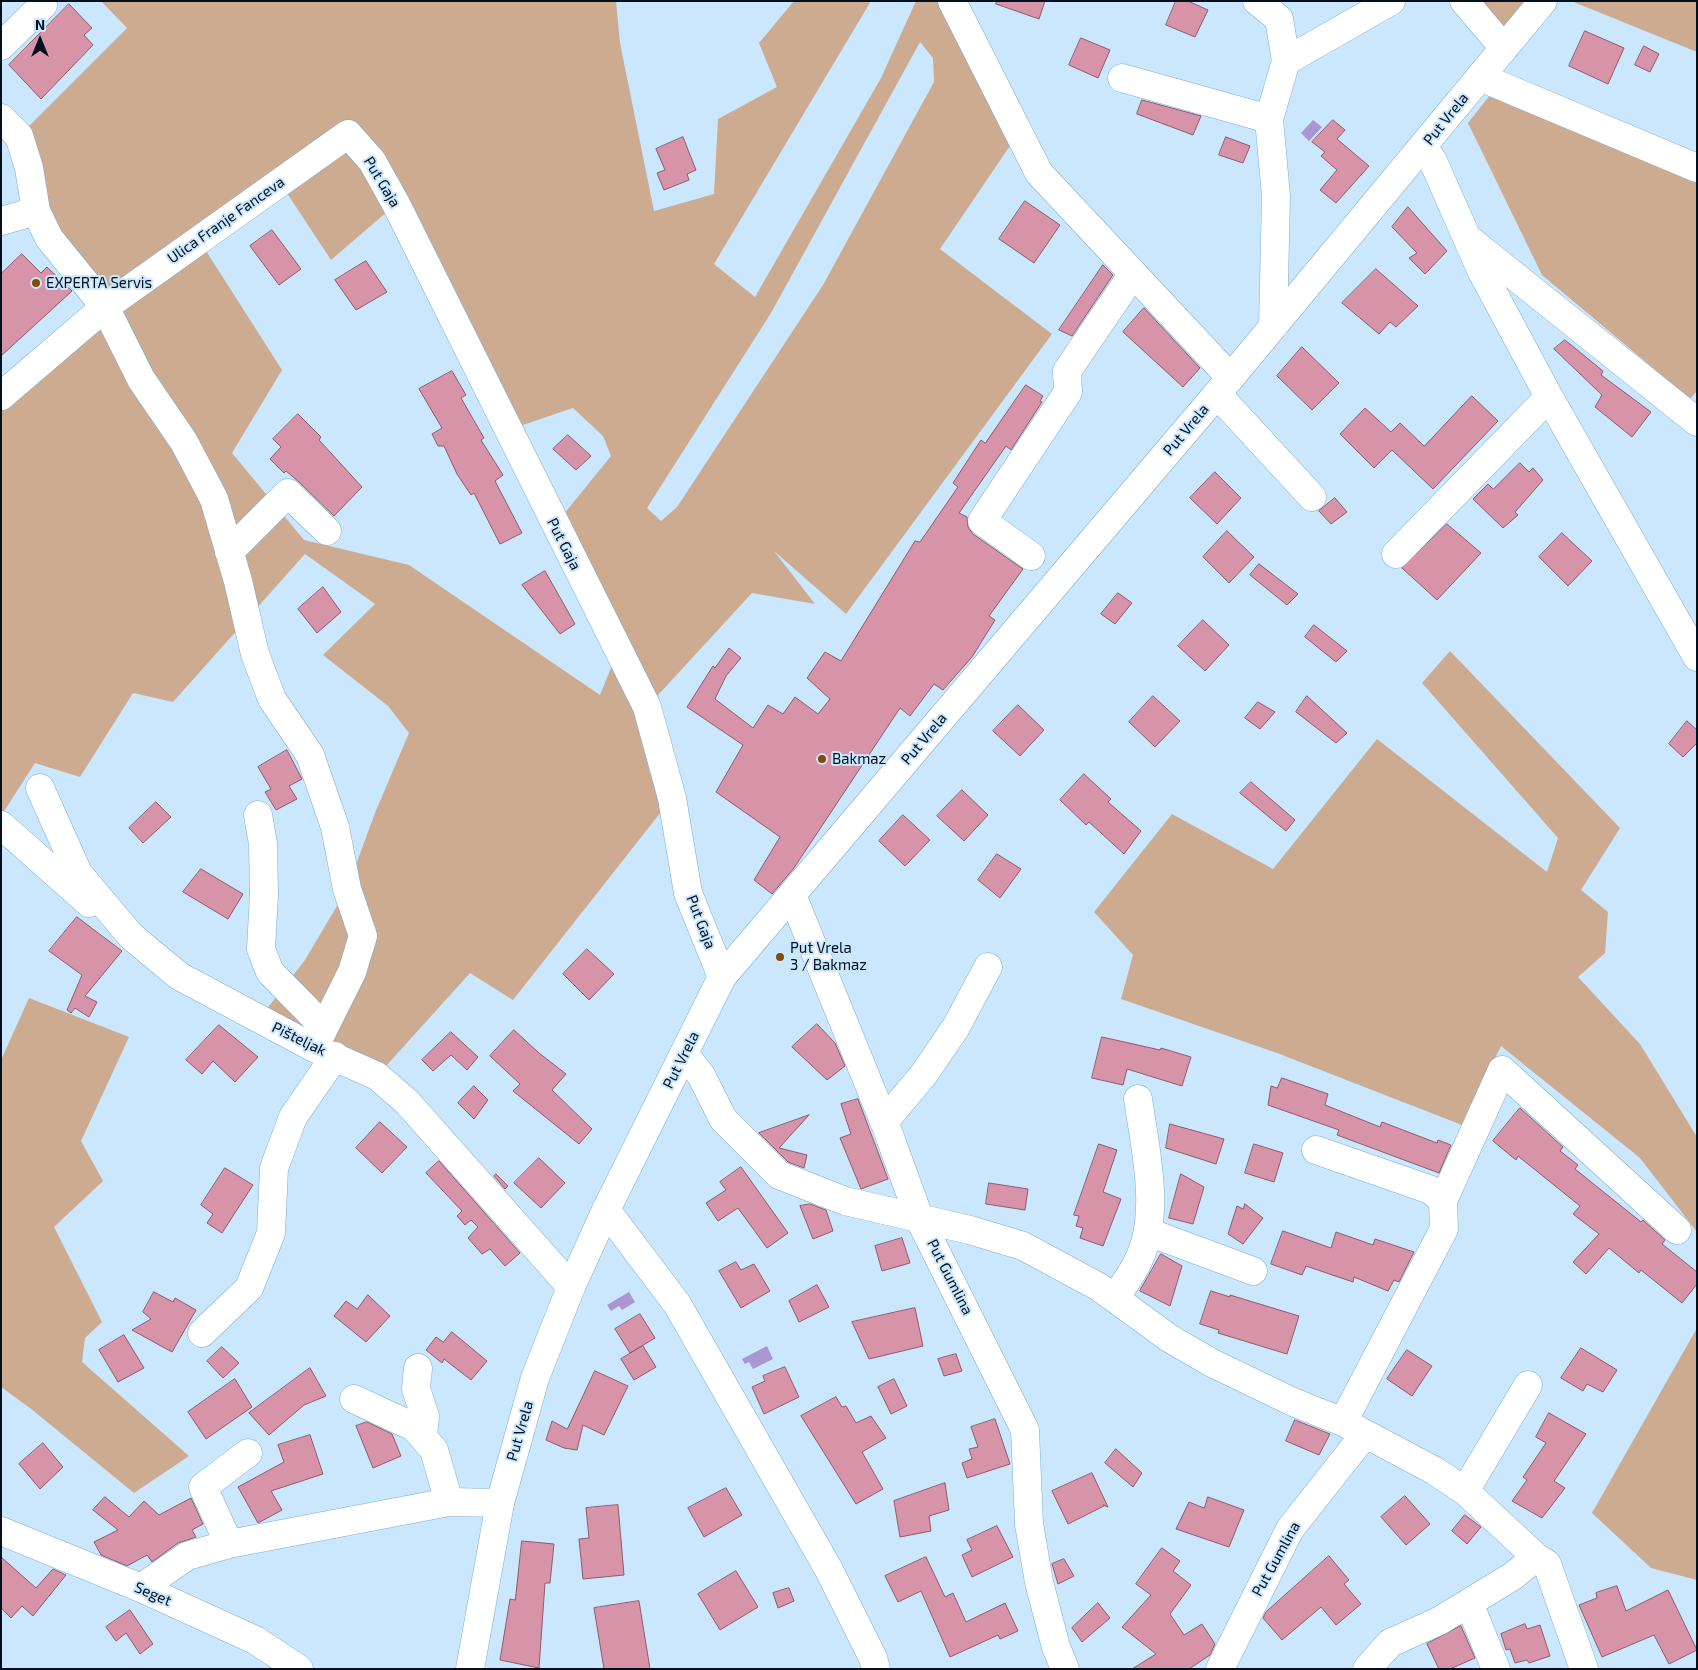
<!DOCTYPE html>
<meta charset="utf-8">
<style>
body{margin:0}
#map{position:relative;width:1698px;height:1670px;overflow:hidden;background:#cae7fe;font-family:"Exo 2",sans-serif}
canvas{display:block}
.frame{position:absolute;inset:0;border:2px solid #01101c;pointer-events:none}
.north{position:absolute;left:15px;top:15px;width:50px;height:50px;-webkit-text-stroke:4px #cae7fe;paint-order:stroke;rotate:0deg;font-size:14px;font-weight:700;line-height:20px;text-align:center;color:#01101c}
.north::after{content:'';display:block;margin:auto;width:18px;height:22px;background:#01101c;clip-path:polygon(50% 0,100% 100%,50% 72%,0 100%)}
</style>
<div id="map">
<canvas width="1698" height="1670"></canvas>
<div class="frame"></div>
<div class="north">N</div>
</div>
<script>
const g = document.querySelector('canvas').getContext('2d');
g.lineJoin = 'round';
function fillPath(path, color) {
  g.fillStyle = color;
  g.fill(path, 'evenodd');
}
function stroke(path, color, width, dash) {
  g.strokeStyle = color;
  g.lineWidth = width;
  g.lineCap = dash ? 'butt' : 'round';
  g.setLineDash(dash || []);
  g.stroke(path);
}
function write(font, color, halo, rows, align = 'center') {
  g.font = font + ' "Exo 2",sans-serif';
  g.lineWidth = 4;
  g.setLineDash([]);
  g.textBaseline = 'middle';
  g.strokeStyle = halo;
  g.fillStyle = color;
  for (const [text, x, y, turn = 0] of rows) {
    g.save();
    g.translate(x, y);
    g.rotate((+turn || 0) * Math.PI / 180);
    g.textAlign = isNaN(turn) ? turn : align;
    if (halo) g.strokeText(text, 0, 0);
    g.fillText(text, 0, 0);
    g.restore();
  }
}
fillPath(new Path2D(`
 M 101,1 L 616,1 L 620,43 L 654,211 L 714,194 L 718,119 L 777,87 L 759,43 L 794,1 L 871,1 L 714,264 L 755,297 L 881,78 L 916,1 L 940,1 L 1018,134 L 940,249 L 1052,334 L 846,614 L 774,551 L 815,604 L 752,593 L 647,707 L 672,798 L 513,1000 L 470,973 L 377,1076 L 259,1019 L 305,960 L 347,889 L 375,813 L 409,733 L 388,706 L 323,655 L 375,604 L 305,554 L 173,702 L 133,693 L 80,777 L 35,763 L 1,816 L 1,396 L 105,306 L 49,238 L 19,136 L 127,28 ZM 920,42 L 933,58 L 934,82 L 823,285 L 677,507 L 661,521 L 647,508 L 771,313 ZM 281,184 L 331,260 L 396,204 L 508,430 L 573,408 L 603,436 L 611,456 L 555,525 L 594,603 L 611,668 L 600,695 L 409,565 L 304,540 L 232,453 L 282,370 L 201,243 Z
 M 1464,1 L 1543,1 L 1504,48 Z
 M 1571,1 L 1697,1 L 1697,52 Z
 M 1505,76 L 1697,167 L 1697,391 L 1690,399 L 1542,275 L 1468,123 Z
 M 1450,651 L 1620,828 L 1581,890 L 1608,912 L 1605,953 L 1578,977 L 1640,1044 L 1697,1137 L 1697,1232 L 1640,1158 L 1501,1046 L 1462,1125 L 1277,1053 L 1121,999 L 1133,955 L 1094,912 L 1172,814 L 1273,869 L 1377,739 L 1547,872 L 1558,838 L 1422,683 Z
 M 29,998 L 129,1037 L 81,1141 L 103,1181 L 54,1227 L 102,1322 L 85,1338 L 82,1362 L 189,1456 L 134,1493 L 30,1408 L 1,1387 L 1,1060 Z
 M 1697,1328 L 1697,1580 L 1651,1568 L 1592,1513 Z`), '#cdab90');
fillPath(new Path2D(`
 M 1313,120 L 1322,127 L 1309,141 L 1301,133 Z
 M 629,1292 L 635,1302 L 622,1310 L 619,1306 L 611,1311 L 607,1305 Z
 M 767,1346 L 773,1359 L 753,1369 L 749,1362 L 745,1364 L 742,1359 Z`), '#ab96d0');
const building = new Path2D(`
 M 997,1 L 1045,1 L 1039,19 L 996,4 Z
 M 1176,1 L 1188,1 L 1208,10 L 1195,37 L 1166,25 Z
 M 69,4 L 92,28 L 84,35 L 93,45 L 41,99 L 9,65 Z
 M 1585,31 L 1624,48 L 1608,84 L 1569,66 Z
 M 1081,38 L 1110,50 L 1098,78 L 1069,65 Z
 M 1644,46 L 1659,54 L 1650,72 L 1635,65 Z
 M 1142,100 L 1201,116 L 1193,135 L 1137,114 Z
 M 1333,120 L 1345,130 L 1337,139 L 1369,166 L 1336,203 L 1320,190 L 1337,170 L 1321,156 L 1325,152 L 1312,142 Z
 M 683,137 L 696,170 L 687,174 L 689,180 L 664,190 L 657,173 L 665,170 L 656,149 Z
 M 1226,137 L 1250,146 L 1243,163 L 1219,155 Z
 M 1025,201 L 1060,225 L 1034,263 L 999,239 Z
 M 1408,207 L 1447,251 L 1425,274 L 1409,258 L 1417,253 L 1392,227 Z
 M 272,230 L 301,269 L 279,285 L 250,246 Z
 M 22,254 L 41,273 L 47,267 L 72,291 L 1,356 L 1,274 Z
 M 366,261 L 387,292 L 356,310 L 335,280 Z
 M 1103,265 L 1113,275 L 1072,336 L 1059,330 Z
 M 1376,269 L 1418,306 L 1396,327 L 1390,322 L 1379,334 L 1342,303 Z
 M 1144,308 L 1200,368 L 1183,387 L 1123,332 Z
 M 1565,340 L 1603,371 L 1601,375 L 1651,412 L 1632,437 L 1595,407 L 1602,395 L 1554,349 Z
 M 1302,347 L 1339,383 L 1312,410 L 1277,376 Z
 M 452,371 L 466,395 L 461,398 L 484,438 L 481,440 L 503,475 L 495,481 L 522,533 L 500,544 L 474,493 L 471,495 L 457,474 L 444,446 L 438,446 L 432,434 L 442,428 L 419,389 Z
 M 1026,385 L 1043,396 L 1040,401 L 1042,402 L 1011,450 L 1006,446 L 959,513 L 967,517 L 968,527 L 973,534 L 1023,569 L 989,616 L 995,620 L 972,657 L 943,690 L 934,684 L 910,716 L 900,708 L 794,868 L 772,894 L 754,880 L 780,837 L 716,792 L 743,745 L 687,707 L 713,666 L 715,668 L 729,648 L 741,658 L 726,676 L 715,699 L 753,728 L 768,705 L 783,714 L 795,697 L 818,714 L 830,699 L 807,678 L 825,652 L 841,661 L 915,541 L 920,542 L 958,487 L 953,483 L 981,440 L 985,443 Z
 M 1472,396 L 1498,421 L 1433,489 L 1392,450 L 1374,468 L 1340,434 L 1365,408 L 1391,432 L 1400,423 L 1424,446 Z
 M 298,414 L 321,437 L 319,440 L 362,487 L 334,516 L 299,482 L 286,471 L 284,473 L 270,459 L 281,447 L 273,439 Z
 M 568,435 L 591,456 L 576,470 L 553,449 Z
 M 1520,463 L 1529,472 L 1533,468 L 1543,480 L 1515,512 L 1518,515 L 1503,528 L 1473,499 L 1488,484 L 1493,489 Z
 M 1215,472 L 1241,498 L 1217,524 L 1190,498 Z
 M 1335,498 L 1347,512 L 1331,524 L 1319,511 Z
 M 1447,524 L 1481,553 L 1437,600 L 1402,568 Z
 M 1227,531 L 1254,557 L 1229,583 L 1203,557 Z
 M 1562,533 L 1592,561 L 1568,586 L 1539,557 Z
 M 1259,564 L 1298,594 L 1287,605 L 1250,575 Z
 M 545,571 L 575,624 L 560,634 L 522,585 Z
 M 323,587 L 341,612 L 317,633 L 298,609 Z
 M 1118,593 L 1132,603 L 1115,624 L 1101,614 Z
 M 1203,620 L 1229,645 L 1205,671 L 1178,646 Z
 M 1314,625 L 1347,651 L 1336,662 L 1305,637 Z
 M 1153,696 L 1180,721 L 1155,747 L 1129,722 Z
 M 1307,696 L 1347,733 L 1336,743 L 1296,712 Z
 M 1258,702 L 1275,712 L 1260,729 L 1245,718 Z
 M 1018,705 L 1044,730 L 1020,756 L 993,731 Z
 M 1687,721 L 1697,730 L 1697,743 L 1683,757 L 1669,744 Z
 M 287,750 L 302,779 L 289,786 L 297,799 L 276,810 L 265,792 L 271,789 L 258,767 Z
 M 1084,774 L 1111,799 L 1108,802 L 1141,831 L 1124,854 L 1089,822 L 1086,825 L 1060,800 Z
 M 1251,782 L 1295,820 L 1286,831 L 1240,793 Z
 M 962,790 L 988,815 L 964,841 L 937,816 Z
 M 156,802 L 171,817 L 143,843 L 129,828 Z
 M 903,815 L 930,840 L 905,866 L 879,841 Z
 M 997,854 L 1021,869 L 1000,898 L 978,880 Z
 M 201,869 L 243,894 L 228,919 L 183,892 Z
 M 77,917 L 122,951 L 85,996 L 97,1002 L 89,1017 L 75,1008 L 71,1013 L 67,1010 L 82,975 L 49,951 Z
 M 587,949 L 614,974 L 589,1000 L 563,974 Z
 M 817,1024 L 835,1043 L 845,1066 L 827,1080 L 792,1047 Z
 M 219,1025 L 258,1057 L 235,1082 L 213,1061 L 202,1074 L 186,1060 Z
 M 514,1030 L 539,1053 L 566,1074 L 552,1090 L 592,1129 L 579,1144 L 513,1091 L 520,1084 L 490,1056 Z
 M 451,1032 L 478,1057 L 467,1070 L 451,1055 L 433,1071 L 422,1060 Z
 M 1102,1037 L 1160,1050 L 1161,1048 L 1191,1057 L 1182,1086 L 1127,1069 L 1123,1085 L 1092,1078 Z
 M 1282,1078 L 1328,1094 L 1325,1105 L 1380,1127 L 1382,1122 L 1437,1143 L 1438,1140 L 1451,1145 L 1439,1173 L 1337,1135 L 1339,1130 L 1268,1105 L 1271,1086 L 1277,1088 Z
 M 474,1086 L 488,1100 L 474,1119 L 458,1103 Z
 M 858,1099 L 888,1179 L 861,1189 L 840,1138 L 851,1134 L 841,1104 Z
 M 1520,1108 L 1563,1147 L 1560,1151 L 1578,1165 L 1575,1169 L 1641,1222 L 1643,1220 L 1665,1240 L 1662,1244 L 1697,1272 L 1697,1284 L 1682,1303 L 1641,1270 L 1639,1273 L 1609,1248 L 1586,1274 L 1573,1262 L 1599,1234 L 1573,1214 L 1580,1206 L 1518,1156 L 1516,1160 L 1493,1141 Z
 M 809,1115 L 779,1148 L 807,1155 L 804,1168 L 788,1162 L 759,1133 Z
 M 380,1122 L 407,1147 L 382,1173 L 356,1148 Z
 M 1170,1124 L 1224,1139 L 1216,1164 L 1166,1148 Z
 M 1099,1144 L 1117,1150 L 1103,1192 L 1121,1199 L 1103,1246 L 1080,1238 L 1083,1228 L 1076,1226 L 1079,1216 L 1074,1215 Z
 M 1254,1144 L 1283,1153 L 1274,1182 L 1245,1173 Z
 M 539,1158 L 565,1183 L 541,1208 L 514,1183 Z
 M 439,1161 L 520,1253 L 505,1266 L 490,1249 L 482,1254 L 468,1238 L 478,1227 L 471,1220 L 465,1225 L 457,1216 L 462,1211 L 426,1173 Z
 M 741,1167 L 788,1233 L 767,1248 L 738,1208 L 718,1221 L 706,1203 L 726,1190 L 720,1182 Z
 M 225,1168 L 253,1185 L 222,1233 L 207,1223 L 213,1214 L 201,1205 Z
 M 496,1174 L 508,1186 L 505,1189 L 494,1176 Z
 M 1181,1174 L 1204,1187 L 1193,1224 L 1169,1218 Z
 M 989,1183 L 1028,1189 L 1025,1210 L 986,1204 Z
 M 810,1204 L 826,1210 L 833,1231 L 813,1239 L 800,1206 Z
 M 1245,1204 L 1263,1218 L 1243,1244 L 1228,1234 L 1237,1206 L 1243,1209 Z
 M 1283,1231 L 1331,1248 L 1336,1232 L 1373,1245 L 1375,1239 L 1414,1252 L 1399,1282 L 1394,1280 L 1388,1291 L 1354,1277 L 1353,1282 L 1306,1266 L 1302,1275 L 1271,1264 Z
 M 902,1238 L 910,1263 L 882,1271 L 875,1246 Z
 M 1161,1254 L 1182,1266 L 1170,1306 L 1140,1291 Z
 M 736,1262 L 741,1270 L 754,1264 L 770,1291 L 741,1308 L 719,1271 Z
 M 817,1285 L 829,1307 L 799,1322 L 789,1301 Z
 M 1211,1291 L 1230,1297 L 1230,1295 L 1299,1316 L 1287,1354 L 1218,1333 L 1219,1330 L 1200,1324 Z
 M 154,1292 L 173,1302 L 175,1298 L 196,1310 L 172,1352 L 132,1330 L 151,1319 L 143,1312 Z
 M 368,1295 L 390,1316 L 366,1342 L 334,1316 L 346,1301 L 357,1309 Z
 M 915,1308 L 923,1346 L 869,1359 L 852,1322 Z
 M 640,1314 L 655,1338 L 630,1353 L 615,1329 Z
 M 452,1332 L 487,1361 L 471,1380 L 444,1359 L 442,1363 L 426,1350 L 436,1337 L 443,1342 Z
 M 124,1335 L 144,1368 L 118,1382 L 99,1350 Z
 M 643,1346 L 656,1367 L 634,1380 L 621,1359 Z
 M 222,1347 L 239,1363 L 223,1378 L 207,1361 Z
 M 1581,1348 L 1617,1370 L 1603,1392 L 1587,1384 L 1583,1391 L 1561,1378 Z
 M 1407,1350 L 1432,1366 L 1412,1396 L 1387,1379 Z
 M 956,1354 L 962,1371 L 944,1376 L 938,1359 Z
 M 785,1367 L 799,1397 L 764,1414 L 752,1387 L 765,1381 L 763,1376 Z
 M 310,1368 L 326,1396 L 304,1405 L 269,1435 L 249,1413 Z
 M 595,1371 L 628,1386 L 604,1435 L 583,1425 L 577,1450 L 564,1448 L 546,1440 L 552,1421 L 567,1429 Z
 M 235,1379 L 252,1407 L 206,1439 L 188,1412 Z
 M 894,1379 L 907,1406 L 891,1414 L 878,1387 Z
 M 836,1397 L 842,1407 L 846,1406 L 856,1423 L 871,1416 L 886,1438 L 862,1452 L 883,1489 L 856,1504 L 801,1416 Z
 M 1549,1413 L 1586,1434 L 1554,1481 L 1565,1488 L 1542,1518 L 1512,1501 L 1527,1480 L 1523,1477 L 1546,1443 L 1536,1437 Z
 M 995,1419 L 1010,1464 L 967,1478 L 962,1463 L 972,1459 L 969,1449 L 978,1447 L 971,1427 Z
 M 1295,1420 L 1330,1434 L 1319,1455 L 1286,1441 Z
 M 367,1422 L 392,1434 L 401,1456 L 373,1468 L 356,1426 Z
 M 310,1435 L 323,1474 L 271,1491 L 282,1510 L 258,1523 L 238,1487 L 284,1462 L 278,1445 Z
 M 43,1443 L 63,1467 L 40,1489 L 19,1464 Z
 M 1116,1449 L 1142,1473 L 1133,1487 L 1105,1463 Z
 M 1092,1473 L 1108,1507 L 1103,1505 L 1104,1506 L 1068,1524 L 1052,1491 Z
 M 945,1483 L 949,1510 L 929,1516 L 931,1531 L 900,1537 L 894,1501 Z
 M 726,1488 L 742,1515 L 704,1537 L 688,1508 Z
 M 1405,1496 L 1430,1524 L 1406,1545 L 1381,1517 Z
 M 105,1497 L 129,1517 L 144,1501 L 159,1515 L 191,1498 L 203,1524 L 192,1530 L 196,1537 L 178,1543 L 152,1562 L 147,1555 L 127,1566 L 101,1555 L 94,1542 L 118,1530 L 93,1510 Z
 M 1208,1497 L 1244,1510 L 1229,1547 L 1176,1529 L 1189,1502 L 1204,1508 Z
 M 618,1505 L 624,1575 L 583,1579 L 579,1539 L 589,1538 L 586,1508 Z
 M 1465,1515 L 1481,1527 L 1467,1544 L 1452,1531 Z
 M 997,1526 L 1013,1557 L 972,1577 L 962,1555 L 972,1550 L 967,1540 Z
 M 522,1541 L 554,1544 L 550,1583 L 545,1583 L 539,1668 L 500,1660 L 510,1599 L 515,1600 Z
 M 1162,1548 L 1180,1561 L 1173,1571 L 1191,1585 L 1170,1614 L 1184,1635 L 1202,1624 L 1215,1644 L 1210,1655 L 1189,1669 L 1132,1669 L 1156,1654 L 1122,1627 L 1151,1595 L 1136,1584 Z
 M 1329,1556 L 1349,1580 L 1344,1584 L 1361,1604 L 1336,1625 L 1321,1607 L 1282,1640 L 1263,1618 L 1266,1612 Z
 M 1,1557 L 36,1588 L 53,1569 L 66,1575 L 33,1616 L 22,1606 L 11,1618 L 1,1608 Z
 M 926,1557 L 945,1597 L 953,1593 L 966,1622 L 1005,1603 L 1018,1631 L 1000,1639 L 998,1635 L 950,1657 L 921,1591 L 898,1602 L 885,1576 Z
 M 1064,1559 L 1074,1576 L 1058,1584 L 1052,1564 Z
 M 736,1571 L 758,1607 L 720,1630 L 698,1594 Z
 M 1617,1586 L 1626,1611 L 1668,1590 L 1697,1650 L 1669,1664 L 1654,1635 L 1602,1657 L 1579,1605 L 1597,1598 L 1596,1593 Z
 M 789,1588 L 794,1601 L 778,1608 L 773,1593 Z
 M 639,1601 L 650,1669 L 604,1669 L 594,1608 Z
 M 1098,1603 L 1110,1618 L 1082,1642 L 1072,1628 Z
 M 130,1610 L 153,1644 L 140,1654 L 126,1633 L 116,1641 L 106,1627 Z
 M 1525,1624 L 1527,1629 L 1540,1625 L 1550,1656 L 1529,1663 L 1527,1660 L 1515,1663 L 1510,1649 L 1506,1650 L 1501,1634 Z
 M 1461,1626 L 1475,1658 L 1450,1669 L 1439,1669 L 1427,1644 Z`);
fillPath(building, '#d793a7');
stroke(building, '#8f5a6a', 1);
const minor = new Path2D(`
 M 952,1 L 1039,173 L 1230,377
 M 1257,1 L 1279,19 L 1286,61
 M 1464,1 L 1504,48
 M 1,46 L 43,5
 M 1480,77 L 1697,168
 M 1122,78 L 1269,119
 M 1,118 L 19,136 L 29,168 L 36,211 L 49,238 L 105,307 L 141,379 L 184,442 L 214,499 L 238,581 L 255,654 L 272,699 L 310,755 L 335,827 L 347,889 L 363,936 L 352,972 L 314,1048
 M 1423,147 L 1433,161 L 1481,270 L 1549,397 L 1697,657
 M 1,221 L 36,211
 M 1471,241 L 1697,422
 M 1273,326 L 1276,196 L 1269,119 L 1286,61 L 1391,1
 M 1217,394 L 1312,497
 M 1,396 L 105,307 L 348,134 L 372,161 L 396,204 L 647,707 L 672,798 L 688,893 L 722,977
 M 229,552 L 288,493 L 327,531
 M 1396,554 L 1549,397
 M 1031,556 L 982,521 L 1068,392 L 1067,371 L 1133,274
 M 40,788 L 78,873 L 131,936 L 179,976 L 314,1048 L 377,1076 L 407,1102 L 571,1287
 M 258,815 L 263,844 L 264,894 L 261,949 L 270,972 L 324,1027
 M 1,825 L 89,903
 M 792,895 L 887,1129 L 920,1220 L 1025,1430 L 1029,1524 L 1039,1582 L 1056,1647 L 1065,1669
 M 684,1054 L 701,1075 L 723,1119 L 779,1175 L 845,1201 L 970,1230 L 1023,1246 L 1099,1287 L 1169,1338 L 1212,1363 L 1293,1402 L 1343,1422 L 1435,1471 L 1465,1491 L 1536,1557 L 1547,1564 L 1584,1669
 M 884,1122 L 924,1074 L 956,1027 L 988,967
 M 1316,1150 L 1431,1190 L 1443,1201 L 1444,1229 L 1343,1422
 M 1443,1201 L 1502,1070 L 1677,1230
 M 606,1210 L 677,1304 L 829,1570 L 873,1658 L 876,1669
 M 1148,1232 L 1253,1271
 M 1115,1298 C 1123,1286 1133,1273 1139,1259 C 1161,1214 1145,1147 1138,1099
 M 202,1333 L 249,1288 L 271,1233 L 274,1168 L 293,1117 L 335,1056
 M 418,1368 L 416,1389 L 425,1416 L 423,1437
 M 354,1399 L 414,1427 L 434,1450 L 449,1502
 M 1465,1491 L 1528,1385
 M 1,1531 L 141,1588 L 255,1640 L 299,1669
 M 229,1544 L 203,1487 L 248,1453
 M 141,1588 L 187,1556 L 229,1544 L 449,1502 L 500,1503
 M 1469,1603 L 1496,1669
 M 1220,1669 L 1290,1529 L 1365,1434
 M 1367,1669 L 1390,1643 L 1439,1621 L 1513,1576 L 1536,1557`);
const major = new Path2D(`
 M 470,1669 L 500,1503 L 535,1378 L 571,1287 L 606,1210 L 722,977 L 1217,394 L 1543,1`);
stroke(minor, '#7cadd0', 29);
stroke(major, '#7cadd0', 29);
stroke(minor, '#fff', 28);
stroke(major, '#fff', 28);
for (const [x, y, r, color] of [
 [36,283,5,"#854a04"],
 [822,759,5,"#854a04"],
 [780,957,5,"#854a04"]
]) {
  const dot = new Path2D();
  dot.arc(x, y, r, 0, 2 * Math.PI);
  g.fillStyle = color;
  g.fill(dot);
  stroke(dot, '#cae7fe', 2);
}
write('15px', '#01101c', '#cae7fe', [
 ["Put Vrela",1446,119,-51],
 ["Put Gaja",382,182,59],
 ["Ulica Franje Fanceva",226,220,-35],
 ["Put Vrela",1186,430,-50],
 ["Put Gaja",564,544,63],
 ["Put Vrela",924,739,-50],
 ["Put Gaja",701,922,69],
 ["Pišteljak",299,1039,26],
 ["Put Vrela",681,1060,-63],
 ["Put Gumlina",950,1277,63],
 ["Put Vrela",520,1431,-74],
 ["Put Gumlina",1276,1559,-61],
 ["Seget",153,1594,23]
]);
write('15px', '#01101c', '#cae7fe', [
 ["EXPERTA Servis",46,283],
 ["Bakmaz",832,759],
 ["Put Vrela",790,948],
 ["3 / Bakmaz",790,965]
], 'left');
</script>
